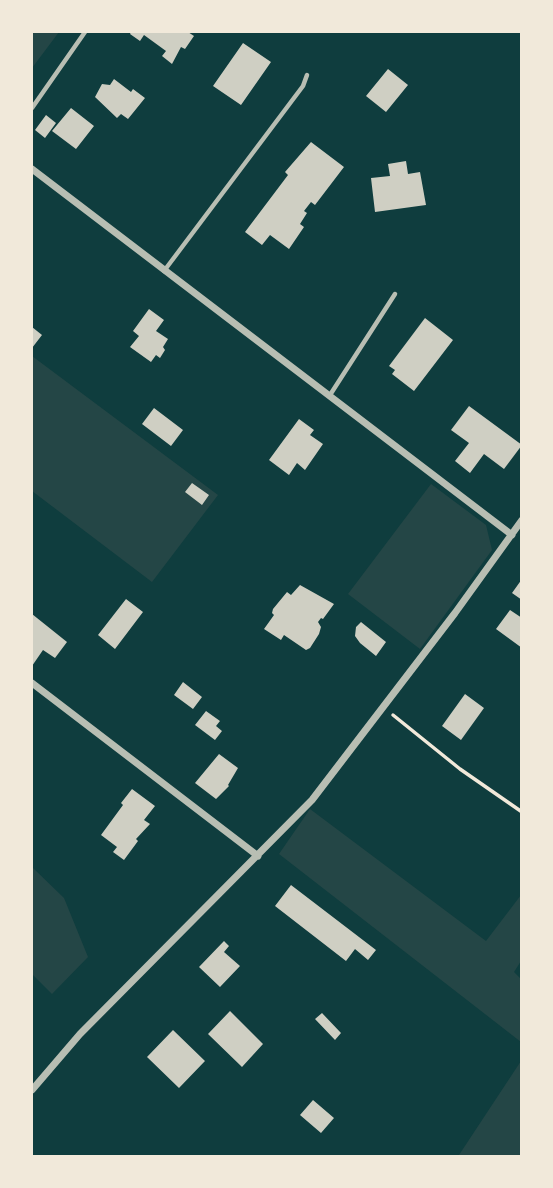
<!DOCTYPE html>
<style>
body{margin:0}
#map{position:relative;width:553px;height:1188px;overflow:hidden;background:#0f3d3e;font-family:"PT Sans",sans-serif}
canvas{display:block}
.frame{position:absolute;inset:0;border:33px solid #f1e9da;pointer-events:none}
</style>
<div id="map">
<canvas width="553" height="1188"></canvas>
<div class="frame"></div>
</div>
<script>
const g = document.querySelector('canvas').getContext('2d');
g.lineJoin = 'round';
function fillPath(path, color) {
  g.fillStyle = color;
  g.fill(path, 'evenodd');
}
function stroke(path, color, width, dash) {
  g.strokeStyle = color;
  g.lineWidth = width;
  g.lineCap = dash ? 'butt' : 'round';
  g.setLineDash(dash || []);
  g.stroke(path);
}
fillPath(new Path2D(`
 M 32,32 L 59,32 L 32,68 Z
 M 32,356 L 218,495 L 152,582 L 32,491 Z
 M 431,484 L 486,525 L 492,550 L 420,649 L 348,594 Z
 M 310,809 L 486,941 L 521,895 L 521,961 L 514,972 L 521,979 L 521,1042 L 279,854 Z
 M 32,867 L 64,898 L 88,957 L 52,994 L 32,974 Z
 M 521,1061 L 521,1156 L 459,1156 L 459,1155 Z`), '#244646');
fillPath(new Path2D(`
 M 131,32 L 188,32 L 194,36 L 185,49 L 181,47 L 172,64 L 162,56 L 166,51 L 144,35 L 140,41 L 130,34 Z
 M 243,43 L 271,62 L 241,105 L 213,86 Z
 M 388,69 L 408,85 L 386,112 L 366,96 Z
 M 114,79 L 131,92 L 133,89 L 145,98 L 128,119 L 121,114 L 117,118 L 95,97 L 102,84 L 110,85 Z
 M 71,108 L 94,126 L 76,149 L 52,131 Z
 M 46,115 L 56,123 L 45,138 L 35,130 Z
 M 311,142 L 344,167 L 315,205 L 311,202 L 304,211 L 307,213 L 300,224 L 304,227 L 289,249 L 270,235 L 262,245 L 245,232 L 288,175 L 285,172 Z
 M 406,161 L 408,174 L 420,172 L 426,205 L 375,212 L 371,178 L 390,176 L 388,164 Z
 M 149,309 L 164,320 L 156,331 L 168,339 L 163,347 L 165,350 L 160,358 L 156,355 L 151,362 L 130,347 L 139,336 L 133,331 Z
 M 425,318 L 453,340 L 414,391 L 392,374 L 395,370 L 389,366 Z
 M 32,327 L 42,335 L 32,348 Z
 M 469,406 L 522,445 L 504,469 L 484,454 L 470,473 L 455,461 L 469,443 L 451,430 Z
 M 154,408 L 183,430 L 171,446 L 142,424 Z
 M 299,419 L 314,430 L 310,435 L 323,444 L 305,470 L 297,463 L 289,475 L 269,460 Z
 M 192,483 L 209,495 L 202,505 L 185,492 Z
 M 522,579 L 522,600 L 512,593 Z
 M 300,585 L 334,604 L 323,619 L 321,618 L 318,622 L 321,627 L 319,634 L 310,648 L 306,650 L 284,635 L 281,640 L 264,629 L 274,615 L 272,613 L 273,609 L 287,592 L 291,595 Z
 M 126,599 L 143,612 L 115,649 L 98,635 Z
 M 510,610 L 522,618 L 522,648 L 496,629 Z
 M 32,614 L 67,642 L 55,658 L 43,650 L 32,666 Z
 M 361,622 L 386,642 L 376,656 L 360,643 L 355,636 L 356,627 Z
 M 183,682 L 202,697 L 193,709 L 174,695 Z
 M 465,694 L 484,708 L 461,740 L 442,726 Z
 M 206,711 L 220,721 L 216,726 L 222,731 L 215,740 L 195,725 Z
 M 219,754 L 238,768 L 228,785 L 229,786 L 216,799 L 195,783 Z
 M 132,789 L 155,806 L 144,820 L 150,824 L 136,839 L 138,841 L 124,860 L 113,852 L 117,847 L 101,835 L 123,805 L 121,803 Z
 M 291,885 L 376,950 L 368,960 L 355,949 L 346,961 L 275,906 Z
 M 224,941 L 229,946 L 224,952 L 240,966 L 220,987 L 199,967 Z
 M 230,1011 L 263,1044 L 242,1067 L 208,1034 Z
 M 322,1013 L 341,1033 L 335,1040 L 315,1019 Z
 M 173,1030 L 205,1061 L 179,1088 L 147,1057 Z
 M 313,1100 L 334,1118 L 321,1133 L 300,1115 Z`), '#cfcfc3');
stroke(new Path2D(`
 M 393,715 L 460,769 L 522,812`), '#f1e9da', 3.5);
stroke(new Path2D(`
 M 32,108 L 85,32
 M 164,271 L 303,86 L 307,75
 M 330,395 L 395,294`), '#b8beb3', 4.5);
stroke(new Path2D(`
 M 32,169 L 512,535
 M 32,683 L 258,856
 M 32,1090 L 80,1034 L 312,800 L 455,613 L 522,520`), '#b8beb3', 7);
</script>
